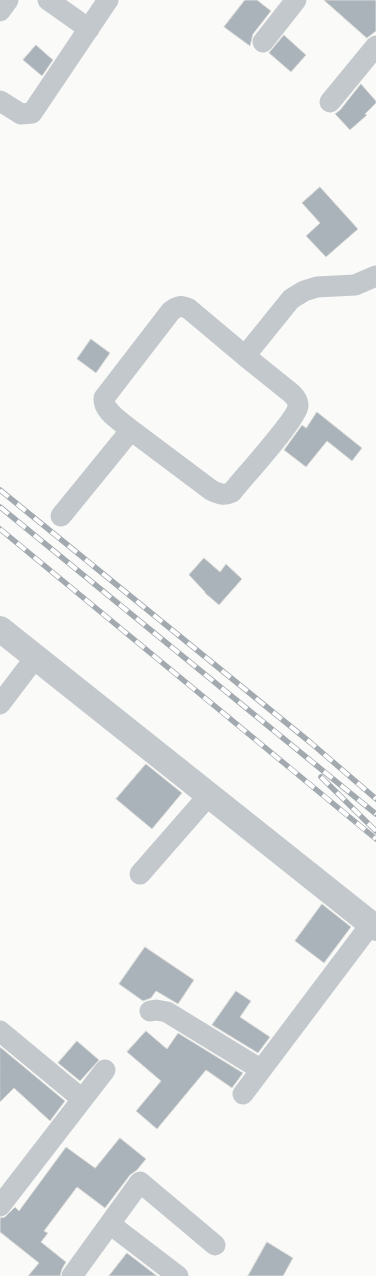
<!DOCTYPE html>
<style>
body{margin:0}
canvas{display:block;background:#fafaf8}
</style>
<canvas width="376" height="1276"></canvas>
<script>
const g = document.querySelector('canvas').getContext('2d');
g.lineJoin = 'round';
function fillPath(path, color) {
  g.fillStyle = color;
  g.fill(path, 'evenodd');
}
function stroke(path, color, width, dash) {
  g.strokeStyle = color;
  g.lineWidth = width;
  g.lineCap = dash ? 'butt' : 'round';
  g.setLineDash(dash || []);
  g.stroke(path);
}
const building = new Path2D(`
 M 245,0 L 257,0 L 271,11 L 253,34 L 250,46 L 224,27 Z
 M 324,0 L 376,0 L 376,31 L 367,38 Z
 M 284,35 L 306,55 L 291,72 L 269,53 Z
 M 36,45 L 53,60 L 42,76 L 23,60 Z
 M 361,84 L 376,101 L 376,103 L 365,114 L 367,115 L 350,130 L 335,114 L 340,110 Z
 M 320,187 L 358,229 L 326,257 L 306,236 L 320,223 L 302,203 Z
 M 91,339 L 110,353 L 96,373 L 77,359 Z
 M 317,412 L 362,448 L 352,461 L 327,441 L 306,467 L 284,450 L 302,425 L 306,428 Z
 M 204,558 L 220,572 L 226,564 L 242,579 L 219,605 L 205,593 L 205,592 L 189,575 Z
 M 146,764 L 182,793 L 152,829 L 116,799 Z
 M 322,904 L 351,927 L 324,963 L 295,941 Z
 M 145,947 L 194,980 L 178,1004 L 156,991 L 151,998 L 143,1001 L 119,984 Z
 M 236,991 L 251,1001 L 240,1017 L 270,1037 L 258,1053 L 212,1025 Z
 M 146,1031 L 167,1049 L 178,1033 L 243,1073 L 232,1088 L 206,1070 L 157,1129 L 136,1111 L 161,1081 L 127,1052 Z
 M 77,1041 L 99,1060 L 80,1081 L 58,1063 Z
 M 0,1047 L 65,1101 L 50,1121 L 14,1088 L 0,1102 Z
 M 120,1138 L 146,1159 L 137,1170 L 130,1175 L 105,1208 L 77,1187 L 44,1231 L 48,1233 L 41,1242 L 66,1262 L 62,1269 L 60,1276 L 28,1276 L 39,1263 L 0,1232 L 0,1218 L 5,1217 L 15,1207 L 19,1211 L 66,1147 L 95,1168 Z
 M 267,1242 L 293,1258 L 283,1276 L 248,1276 Z
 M 127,1253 L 157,1276 L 109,1276 Z`);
fillPath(building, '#aab3b9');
stroke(building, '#dcdcda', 1);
stroke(new Path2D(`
 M 48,0 L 89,29
 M 0,11 L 8,0
 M 263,42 L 296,0
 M 0,101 L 21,114 L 32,113 L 108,0
 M 330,102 L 376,46
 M 131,430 L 211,490 C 219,494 224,496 232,492 C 243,478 297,419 298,406 C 298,400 295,397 291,393 L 245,356
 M 61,516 L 131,430 C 121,421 103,412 104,398 L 171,311 C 178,306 181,305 189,309 L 245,356 L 291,299 L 304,291 L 317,287 L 355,285 L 376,276
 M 0,704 L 35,658
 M 140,874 L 209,795
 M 150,1011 L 156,1010 L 167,1012 L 260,1069
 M 0,1031 L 82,1099
 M 243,1094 L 371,924
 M 0,1206 L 105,1070
 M 110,1224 L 178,1276
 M 72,1276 L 140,1182 L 215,1245`), '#c3c8cc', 21);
stroke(new Path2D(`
 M 0,629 L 376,928`), '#c3c8cc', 26);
const rail = new Path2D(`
 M 0,490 L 311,743 L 376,799
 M 0,507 L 376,814
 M 0,529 L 376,839
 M 321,777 L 376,831`);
stroke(rail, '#a2aab0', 5.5);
stroke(rail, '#fff', 4, [11]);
</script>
